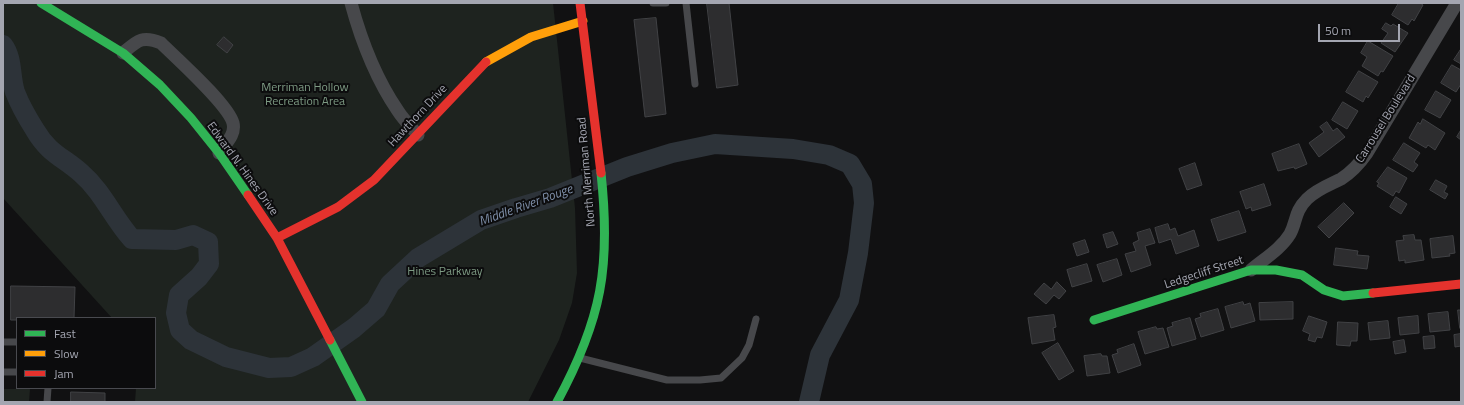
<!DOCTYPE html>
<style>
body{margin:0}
#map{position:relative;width:1464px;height:405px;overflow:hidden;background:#111112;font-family:"Titillium Web",sans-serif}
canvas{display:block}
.frame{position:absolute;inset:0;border:4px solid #a4a6b1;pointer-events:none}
.legend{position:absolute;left:16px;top:317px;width:140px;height:72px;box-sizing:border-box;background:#0c0c0d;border:1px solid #494a4f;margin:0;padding:5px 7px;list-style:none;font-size:12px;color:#a4a6b1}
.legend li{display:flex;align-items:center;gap:8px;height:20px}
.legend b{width:20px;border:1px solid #494a4f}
.scale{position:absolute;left:1318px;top:24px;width:82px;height:18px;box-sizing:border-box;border:2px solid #a4a6b1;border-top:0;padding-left:5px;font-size:12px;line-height:14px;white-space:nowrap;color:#a4a6b1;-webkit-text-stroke:3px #0c0c0d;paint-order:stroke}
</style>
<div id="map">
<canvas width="1464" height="405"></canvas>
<div class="frame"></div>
<ul class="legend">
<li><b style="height:5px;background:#30b455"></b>Fast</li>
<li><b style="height:5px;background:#ff9f0a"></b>Slow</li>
<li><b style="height:5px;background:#e5322d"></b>Jam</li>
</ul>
<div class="scale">50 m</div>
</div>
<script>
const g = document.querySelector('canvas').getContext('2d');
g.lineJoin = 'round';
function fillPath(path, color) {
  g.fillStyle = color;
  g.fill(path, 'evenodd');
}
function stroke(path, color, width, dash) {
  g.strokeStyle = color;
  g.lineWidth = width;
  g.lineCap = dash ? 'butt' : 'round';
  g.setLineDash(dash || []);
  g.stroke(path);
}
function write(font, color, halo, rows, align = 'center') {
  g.font = font + ' "Titillium Web",sans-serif';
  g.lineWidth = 4;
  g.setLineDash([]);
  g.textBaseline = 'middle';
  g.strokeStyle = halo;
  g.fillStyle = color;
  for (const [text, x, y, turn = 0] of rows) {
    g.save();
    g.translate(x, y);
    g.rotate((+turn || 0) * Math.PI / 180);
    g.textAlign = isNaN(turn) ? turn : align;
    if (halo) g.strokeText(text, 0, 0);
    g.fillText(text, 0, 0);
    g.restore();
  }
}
fillPath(new Path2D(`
 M 3,3 L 553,3 L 575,208 L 577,273 L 572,303 L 559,340 L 528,402 L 135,402 L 136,388 L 155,388 L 155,318 L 112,318 L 3,198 Z
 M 3,389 L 30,389 L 29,402 L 3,402 Z`), '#1e231f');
stroke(new Path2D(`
 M 3,45 C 13,58 10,77 15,92 C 20,105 28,119 35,130 C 49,154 63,157 81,173 C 103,192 113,218 132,239 L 176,240 L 193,235 L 208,242 L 209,264 L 199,277 L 179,295 L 176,313 L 180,330 L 191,340 L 226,357 L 269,368 L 291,367 L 313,357 L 354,328 L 376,309 L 390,284 L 418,258 L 481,220 L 516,208 L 550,198 L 627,167 L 672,153 L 715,144 L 793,149 L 829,155 L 850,164 L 862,184 L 864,203 L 858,253 L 849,300 L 820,355 L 809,402`), '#2d3339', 20);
const building = new Path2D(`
 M 707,3 L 729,3 L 738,85 L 717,88 Z
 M 1399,3 L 1420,3 L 1423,5 L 1414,21 L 1412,19 L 1408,25 L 1392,15 Z
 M 656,18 L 666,114 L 645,117 L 634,20 Z
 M 1386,23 L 1391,26 L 1393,24 L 1408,33 L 1395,52 L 1381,43 L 1388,33 L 1382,29 Z
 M 224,37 L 233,45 L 227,53 L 217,45 Z
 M 1368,41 L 1393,56 L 1383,72 L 1381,71 L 1378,76 L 1362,66 L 1367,57 L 1361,53 Z
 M 1461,49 L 1461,64 L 1454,60 Z
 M 1452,65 L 1461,70 L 1461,84 L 1456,92 L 1441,83 Z
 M 1359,71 L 1378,82 L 1368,98 L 1366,96 L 1363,102 L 1346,92 Z
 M 1436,91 L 1451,100 L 1440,118 L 1425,110 Z
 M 1343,102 L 1358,111 L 1347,129 L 1332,120 Z
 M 1423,119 L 1445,133 L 1435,150 L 1428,145 L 1426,148 L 1409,138 L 1418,122 L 1420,124 Z
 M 1327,122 L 1333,131 L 1337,128 L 1345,137 L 1319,157 L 1309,143 L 1324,132 L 1320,127 Z
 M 1461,130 L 1461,140 L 1457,137 Z
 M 1404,143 L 1420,153 L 1414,162 L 1418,165 L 1413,172 L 1393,160 Z
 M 1299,144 L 1307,164 L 1295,169 L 1294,167 L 1278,171 L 1272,154 Z
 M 1195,163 L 1202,185 L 1187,190 L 1179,169 Z
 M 1388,167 L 1407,178 L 1399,193 L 1396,191 L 1393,196 L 1377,186 L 1379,183 L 1377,182 Z
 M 1436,180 L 1447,186 L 1444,192 L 1448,194 L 1445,199 L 1430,190 Z
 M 1264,184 L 1271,205 L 1252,211 L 1251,207 L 1246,209 L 1240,192 Z
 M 1396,197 L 1407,204 L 1401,214 L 1390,207 Z
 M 1344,203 L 1354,213 L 1329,238 L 1318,227 Z
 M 1239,211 L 1246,232 L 1218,241 L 1211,220 Z
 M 1168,224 L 1170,230 L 1175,228 L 1178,236 L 1194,230 L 1199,246 L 1176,254 L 1171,239 L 1159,243 L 1155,228 Z
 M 1150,229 L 1155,243 L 1145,246 L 1151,265 L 1131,272 L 1125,254 L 1136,251 L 1133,243 L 1139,240 L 1137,233 Z
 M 1113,232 L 1118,244 L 1107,248 L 1103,235 Z
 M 1414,235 L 1415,240 L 1421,240 L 1424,260 L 1405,263 L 1405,260 L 1399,261 L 1396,241 L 1404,240 L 1403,236 Z
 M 1453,236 L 1455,253 L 1449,254 L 1450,256 L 1432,258 L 1430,239 Z
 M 1085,240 L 1089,252 L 1077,256 L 1073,244 Z
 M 1336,248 L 1358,251 L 1357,255 L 1369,256 L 1367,269 L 1334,265 Z
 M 1117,259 L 1122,275 L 1103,282 L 1097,265 Z
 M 1087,264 L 1092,281 L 1072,287 L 1067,270 Z
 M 1057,282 L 1066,291 L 1059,299 L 1054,295 L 1046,304 L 1034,294 L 1044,283 L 1051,289 Z
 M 11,286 L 75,287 L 74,318 L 17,318 L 17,320 L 11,320 Z
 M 1243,302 L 1244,305 L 1250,303 L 1255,321 L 1231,328 L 1225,307 Z
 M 1293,302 L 1293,319 L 1260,320 L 1259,303 Z
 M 1218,309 L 1224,330 L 1201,337 L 1195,319 L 1201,317 L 1200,314 Z
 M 1458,310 L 1461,310 L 1461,327 L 1460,328 Z
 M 1448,312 L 1450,330 L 1430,332 L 1428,314 Z
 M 1054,315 L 1056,327 L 1053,328 L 1055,340 L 1032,344 L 1028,318 Z
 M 1309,316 L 1327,322 L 1322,338 L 1317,337 L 1315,342 L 1308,340 L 1310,334 L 1303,331 Z
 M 1418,316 L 1419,333 L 1400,335 L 1398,318 Z
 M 1190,318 L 1196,339 L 1172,346 L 1167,328 L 1173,326 L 1172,323 Z
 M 1388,321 L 1390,338 L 1370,340 L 1368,323 Z
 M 1338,322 L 1358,323 L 1357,341 L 1351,341 L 1350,346 L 1337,345 Z
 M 1156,327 L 1157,329 L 1163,328 L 1169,347 L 1145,354 L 1138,332 Z
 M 1461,334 L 1461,346 L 1455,347 L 1454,335 Z
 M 1434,336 L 1435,348 L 1424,349 L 1423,337 Z
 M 1404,340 L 1406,352 L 1395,354 L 1393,342 Z
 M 1058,343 L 1074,371 L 1059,380 L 1042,353 Z
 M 1134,344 L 1141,365 L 1118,373 L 1112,355 L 1118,353 L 1117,350 Z
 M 1101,354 L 1102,356 L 1107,356 L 1110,373 L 1087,376 L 1084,356 Z
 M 71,392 L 105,393 L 105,402 L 71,402 Z`);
fillPath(building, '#2d2d2f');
stroke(building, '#414245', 1);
stroke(new Path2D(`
 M 653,3 L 666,3
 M 686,3 L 695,84
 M 3,342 L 17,342
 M 580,358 L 667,380 L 700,380 L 721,378 L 742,358 L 749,345 L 756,319
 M 3,372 L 17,372
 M 47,402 L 48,388`), '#47484b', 7);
stroke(new Path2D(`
 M 351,3 C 361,40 376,79 398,111 C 403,119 411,127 418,135
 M 123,53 C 137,41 142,35 161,43 C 177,59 228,104 233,123 C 236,135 225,144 219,153
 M 1251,270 C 1264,259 1281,249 1290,234 C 1297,221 1294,212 1307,199 C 1317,189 1329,185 1341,179 C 1352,172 1360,163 1367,153 L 1457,3`), '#47484b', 13);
stroke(new Path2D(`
 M 41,3 L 123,53 L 160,85 L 191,118 L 219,153 L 248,195
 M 1094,320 L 1251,270 L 1276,270 L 1302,275 L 1324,290 L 1343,296 L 1373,293
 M 330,340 L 362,402
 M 557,402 C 602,319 611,266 601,173`), '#30b455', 9);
stroke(new Path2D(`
 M 486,62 L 531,37 L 583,21`), '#ff9f0a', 9);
stroke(new Path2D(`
 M 580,3 L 601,173
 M 248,195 L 277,238 L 330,340
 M 277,238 L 338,207 L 374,180 L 486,62
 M 1373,293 L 1461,284`), '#e5322d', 9);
write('12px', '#7d9a83', '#0c0c0d', [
 ["Merriman Hollow",305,88],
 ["Recreation Area",305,102],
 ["Hines Parkway",445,272]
]);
write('12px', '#a4a6b1', '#0c0c0d', [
 ["Hawthorn Drive",418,116,-47],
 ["Carrousel Boulevard",1386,119,-58],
 ["Edward N. Hines Drive",242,169,54],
 ["North Merriman Road",587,172,-95],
 ["Ledgecliff Street",1204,273,-18]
]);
write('italic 13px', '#7f8fa9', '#0c0c0d', [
 ["Middle River Rouge",526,206,-20]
]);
</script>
